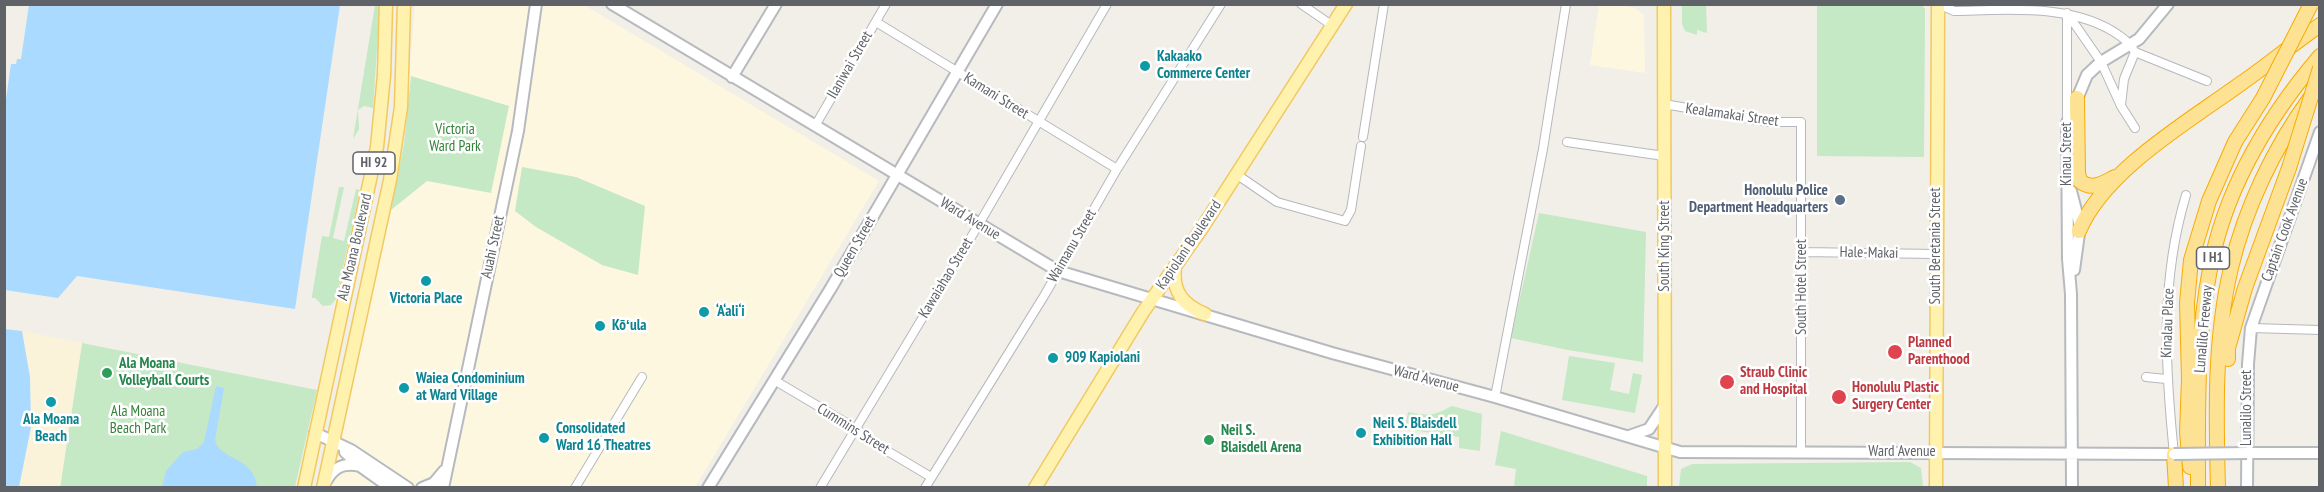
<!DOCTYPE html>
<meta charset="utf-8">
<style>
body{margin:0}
#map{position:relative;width:2324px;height:492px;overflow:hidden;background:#f1efe8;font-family:"PT Sans Narrow",sans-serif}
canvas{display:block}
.frame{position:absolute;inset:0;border:6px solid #5f6368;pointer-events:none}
</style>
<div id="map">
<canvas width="2324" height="492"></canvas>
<div class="frame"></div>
</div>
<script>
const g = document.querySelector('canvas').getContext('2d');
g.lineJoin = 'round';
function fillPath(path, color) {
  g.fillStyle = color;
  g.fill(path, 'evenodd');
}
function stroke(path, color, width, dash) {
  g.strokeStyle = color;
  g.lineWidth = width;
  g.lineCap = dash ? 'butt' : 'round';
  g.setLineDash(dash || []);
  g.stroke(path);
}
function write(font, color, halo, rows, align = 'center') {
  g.font = font + ' "PT Sans Narrow",sans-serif';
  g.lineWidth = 5;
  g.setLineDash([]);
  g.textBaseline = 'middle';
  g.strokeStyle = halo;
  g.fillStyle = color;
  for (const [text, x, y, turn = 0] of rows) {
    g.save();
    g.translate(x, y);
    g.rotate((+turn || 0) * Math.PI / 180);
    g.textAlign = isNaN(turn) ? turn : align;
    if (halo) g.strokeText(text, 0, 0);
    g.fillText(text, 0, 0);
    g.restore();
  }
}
fillPath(new Path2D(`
 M 415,5 L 584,5 L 879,181 L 695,487 L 331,488 L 404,143 Z
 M 1599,5 L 1620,5 L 1635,8 L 1644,15 L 1645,73 L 1590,65 Z`), '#fef7e0');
fillPath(new Path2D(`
 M 1921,4 L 1925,9 L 1925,19 L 1924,157 L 1817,156 L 1817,5 Z
 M 375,5 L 380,5 L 373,108 L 364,106 L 358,110 L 359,129 L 353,139 Z
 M 1682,5 L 1706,5 L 1707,33 L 1697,30 L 1697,35 L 1685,31 L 1682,24 Z
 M 411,76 L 509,106 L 491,193 L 427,181 L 391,210 L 404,143 Z
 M 522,167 L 576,177 L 645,206 L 638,275 L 602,265 L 536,227 L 515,211 Z
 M 339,187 L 344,187 L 333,238 L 344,241 L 356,189 L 360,190 L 336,299 L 331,305 L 323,306 L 315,298 L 312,298 L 312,296 L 322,236 L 329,237 Z
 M 1539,213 L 1646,232 L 1643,362 L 1568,350 L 1511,338 Z
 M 82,343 L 317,390 L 295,487 L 60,488 Z
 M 1569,356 L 1615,363 L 1610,390 L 1629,394 L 1633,373 L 1642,375 L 1635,413 L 1562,400 Z
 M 1452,406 L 1482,414 L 1480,451 L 1459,448 L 1459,437 L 1405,429 L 1408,412 C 1429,416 1433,416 1452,406 Z
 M 1501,431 L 1647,476 L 1647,487 L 1514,487 L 1516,469 L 1495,465 Z
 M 1910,462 L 1921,468 L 1923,487 L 1679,487 L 1681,469 L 1692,464 Z`), '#c5e8c5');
fillPath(new Path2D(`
 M 22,331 L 82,343 L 60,487 L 19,488 L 31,427 L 30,377 Z`), '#fbf3d9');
fillPath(new Path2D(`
 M 29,5 L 340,5 L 295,309 L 77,276 L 58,298 L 5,290 L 4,113 L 11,64 L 16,64 L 17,59 L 21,59 Z
 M 4,329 L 22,331 L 30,377 L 31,427 L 19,487 L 5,487 Z
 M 216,386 L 224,388 L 215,440 C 220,461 254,456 257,487 L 162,487 L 166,471 L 183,452 L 197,449 L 204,442 Z`), '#aadaff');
const street = new Path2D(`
 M 1301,4 L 1333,26
 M 1938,4 L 1954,11 C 2008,10 2074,3 2120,36 C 2127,41 2131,45 2135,52 L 2207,81
 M 2067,13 L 2101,62 L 2121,106 L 2135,128
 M 2067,15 L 2067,117
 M 876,22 L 1117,169
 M 1664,104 L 1768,122 L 1801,122 L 1801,452
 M 2121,105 L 2124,79 L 2135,52
 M 815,126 L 886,4
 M 1363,137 L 1384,4
 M 1567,142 L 1664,156
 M 1236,174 L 1277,202 L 1345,221 L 1351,210 L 1361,146
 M 1802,252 L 1936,254
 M 2251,328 L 2320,330
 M 2146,377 L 2166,379
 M 774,380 L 855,428 L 884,449 L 931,477
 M 1495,397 L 1543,149 L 1566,4
 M 2174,454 C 2165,366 2160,281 2186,195
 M 575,488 L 642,377
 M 820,488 L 979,224 L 1107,4
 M 925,488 L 1044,296 L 1117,169 L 1221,4`);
const secondary = new Path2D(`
 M 612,4 L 1058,271 L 1332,353 L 1495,397 L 1680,452 L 2174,454
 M 732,77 L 776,4
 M 2071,191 L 2080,226 L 2074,270
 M 315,433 L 351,450 L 408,488
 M 1629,436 L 1649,429 L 1665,405
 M 345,452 L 360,466 L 391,488
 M 2247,453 L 2320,453
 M 326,481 C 334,467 344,462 360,466
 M 422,488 L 434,483 L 444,471
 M 443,488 L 518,131 L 536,4
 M 708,488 L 831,288 L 997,4
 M 2072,488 L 2071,294 L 2068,259 L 2067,123 L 2087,75 L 2101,62 L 2139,39 L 2168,4
 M 2247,488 L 2248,364 L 2251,328 L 2320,132`);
const primary = new Path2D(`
 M 1664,4 L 1665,488
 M 1175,267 C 1172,292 1183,305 1205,314
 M 304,488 L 377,147 L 384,75 L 386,4
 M 323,488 L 390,180 L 401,107 L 404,4
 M 1035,488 L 1143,312 L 1202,228 L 1346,4
 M 1936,488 L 1938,4`);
const highway = new Path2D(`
 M 2077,98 L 2078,173 L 2080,181 C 2092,191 2103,183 2115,177
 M 2079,231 C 2104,170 2191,120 2243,82 C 2269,64 2294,43 2320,25
 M 2228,359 L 2228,348 L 2245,288 L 2289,168
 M 2174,454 L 2176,488
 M 2190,467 L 2187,432 L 2189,379 L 2187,303 L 2191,260 L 2209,201 L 2235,142
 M 2198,488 C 2198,415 2196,341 2210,269 C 2225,189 2268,117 2320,56
 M 2218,488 C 2216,415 2214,339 2231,268 C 2245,208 2274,148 2310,98`);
stroke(street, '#b5b8bc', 10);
stroke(secondary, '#b6babf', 14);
stroke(primary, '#f2c960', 15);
stroke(highway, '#f9ab00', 16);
stroke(street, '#fff', 8);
stroke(secondary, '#fff', 10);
stroke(primary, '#fff2af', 12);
stroke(highway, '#fde293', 14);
const secondaryBridge = new Path2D(`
 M 2174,454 L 2247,453`);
const highwayBridge = new Path2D(`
 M 2235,142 L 2263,98 L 2311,4
 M 2289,168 L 2320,68`);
stroke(secondaryBridge, '#b6babf', 14, []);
stroke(highwayBridge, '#f9ab00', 16, []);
stroke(secondaryBridge, '#fff', 10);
stroke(highwayBridge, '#fde293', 14);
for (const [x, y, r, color] of [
 [1145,66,6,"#0f9aa8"],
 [1840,200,6,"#5c6f8a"],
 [426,281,6,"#0f9aa8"],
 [704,312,6,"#0f9aa8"],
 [600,326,6,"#0f9aa8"],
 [1895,352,8,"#e0444e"],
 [1053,358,6,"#0f9aa8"],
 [107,373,6,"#2e9e5b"],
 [1727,382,8,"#e0444e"],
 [404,388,6,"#0f9aa8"],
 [1839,397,8,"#e0444e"],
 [51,402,6,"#0f9aa8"],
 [1361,433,6,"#0f9aa8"],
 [544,438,6,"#0f9aa8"],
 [1209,440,6,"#2e9e5b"]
]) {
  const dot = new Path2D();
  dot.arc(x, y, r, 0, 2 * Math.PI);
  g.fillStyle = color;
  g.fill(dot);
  stroke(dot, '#fff', 2);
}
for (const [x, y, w] of [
 [374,163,42],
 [2213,258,33]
]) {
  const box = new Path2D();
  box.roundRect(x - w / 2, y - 11, w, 22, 4.5);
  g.fillStyle = '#fff';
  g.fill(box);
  stroke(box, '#5f6368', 1.5);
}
write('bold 14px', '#5f6368', null, [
 ["HI 92",374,163],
 ["I H1",2213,258]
]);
write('bold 15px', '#0d838f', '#fff', [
 ["Kakaako",1157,57],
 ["Commerce Center",1157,74],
 ["Victoria Place",426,299,"center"],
 ["‘A‘ali‘i",716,312],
 ["Kōʻula",612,326],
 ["909 Kapiolani",1065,358],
 ["Waiea Condominium",416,379],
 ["at Ward Village",416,396],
 ["Ala Moana",51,420,"center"],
 ["Beach",51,437,"center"],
 ["Neil S. Blaisdell",1373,424],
 ["Exhibition Hall",1373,441],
 ["Consolidated",556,429],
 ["Ward 16 Theatres",556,446]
], 'left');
write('15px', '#5f6368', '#fff', [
 ["Ilaniwai Street",850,65,-60],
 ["Kamani Street",996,96,32],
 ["Kealamakai Street",1732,115,8],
 ["Kinau Street",2067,154,-90],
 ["Ward Avenue",970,219,31],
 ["Captain Cook Avenue",2285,230,-70],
 ["Kapiolani Boulevard",1189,245,-56],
 ["Waimanu Street",1072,246,-60],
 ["South King Street",1665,246,-90],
 ["South Beretania Street",1936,246,-90],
 ["Ala Moana Boulevard",355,247,-77],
 ["Auahi Street",493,247,-78],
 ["Queen Street",855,247,-60],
 ["Hale-Makai",1869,253,1],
 ["Kawaiahao Street",946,278,-59],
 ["South Hotel Street",1802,287,-90],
 ["Kinalau Place",2168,323,-88],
 ["Lunalilo Freeway",2204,329,-85],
 ["Ward Avenue",1426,379,15],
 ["Lunalilo Street",2247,408,-90],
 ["Cummins Street",853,429,32],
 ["Ward Avenue",1902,452]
]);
write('15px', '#348238', '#fff', [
 ["Victoria",455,130],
 ["Ward Park",455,147],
 ["Ala Moana",138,412],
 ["Beach Park",138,429]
]);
write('bold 15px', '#4e5e75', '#fff', [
 ["Honolulu Police",1828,191],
 ["Department Headquarters",1828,208]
], 'right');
write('bold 15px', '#be3a42', '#fff', [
 ["Planned",1908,343],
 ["Parenthood",1908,360],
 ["Straub Clinic",1740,373],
 ["and Hospital",1740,390],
 ["Honolulu Plastic",1852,388],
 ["Surgery Center",1852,405]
], 'left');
write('bold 15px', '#27864d', '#fff', [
 ["Ala Moana",119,364],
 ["Volleyball Courts",119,381],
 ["Neil S.",1221,431],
 ["Blaisdell Arena",1221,448]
], 'left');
</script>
